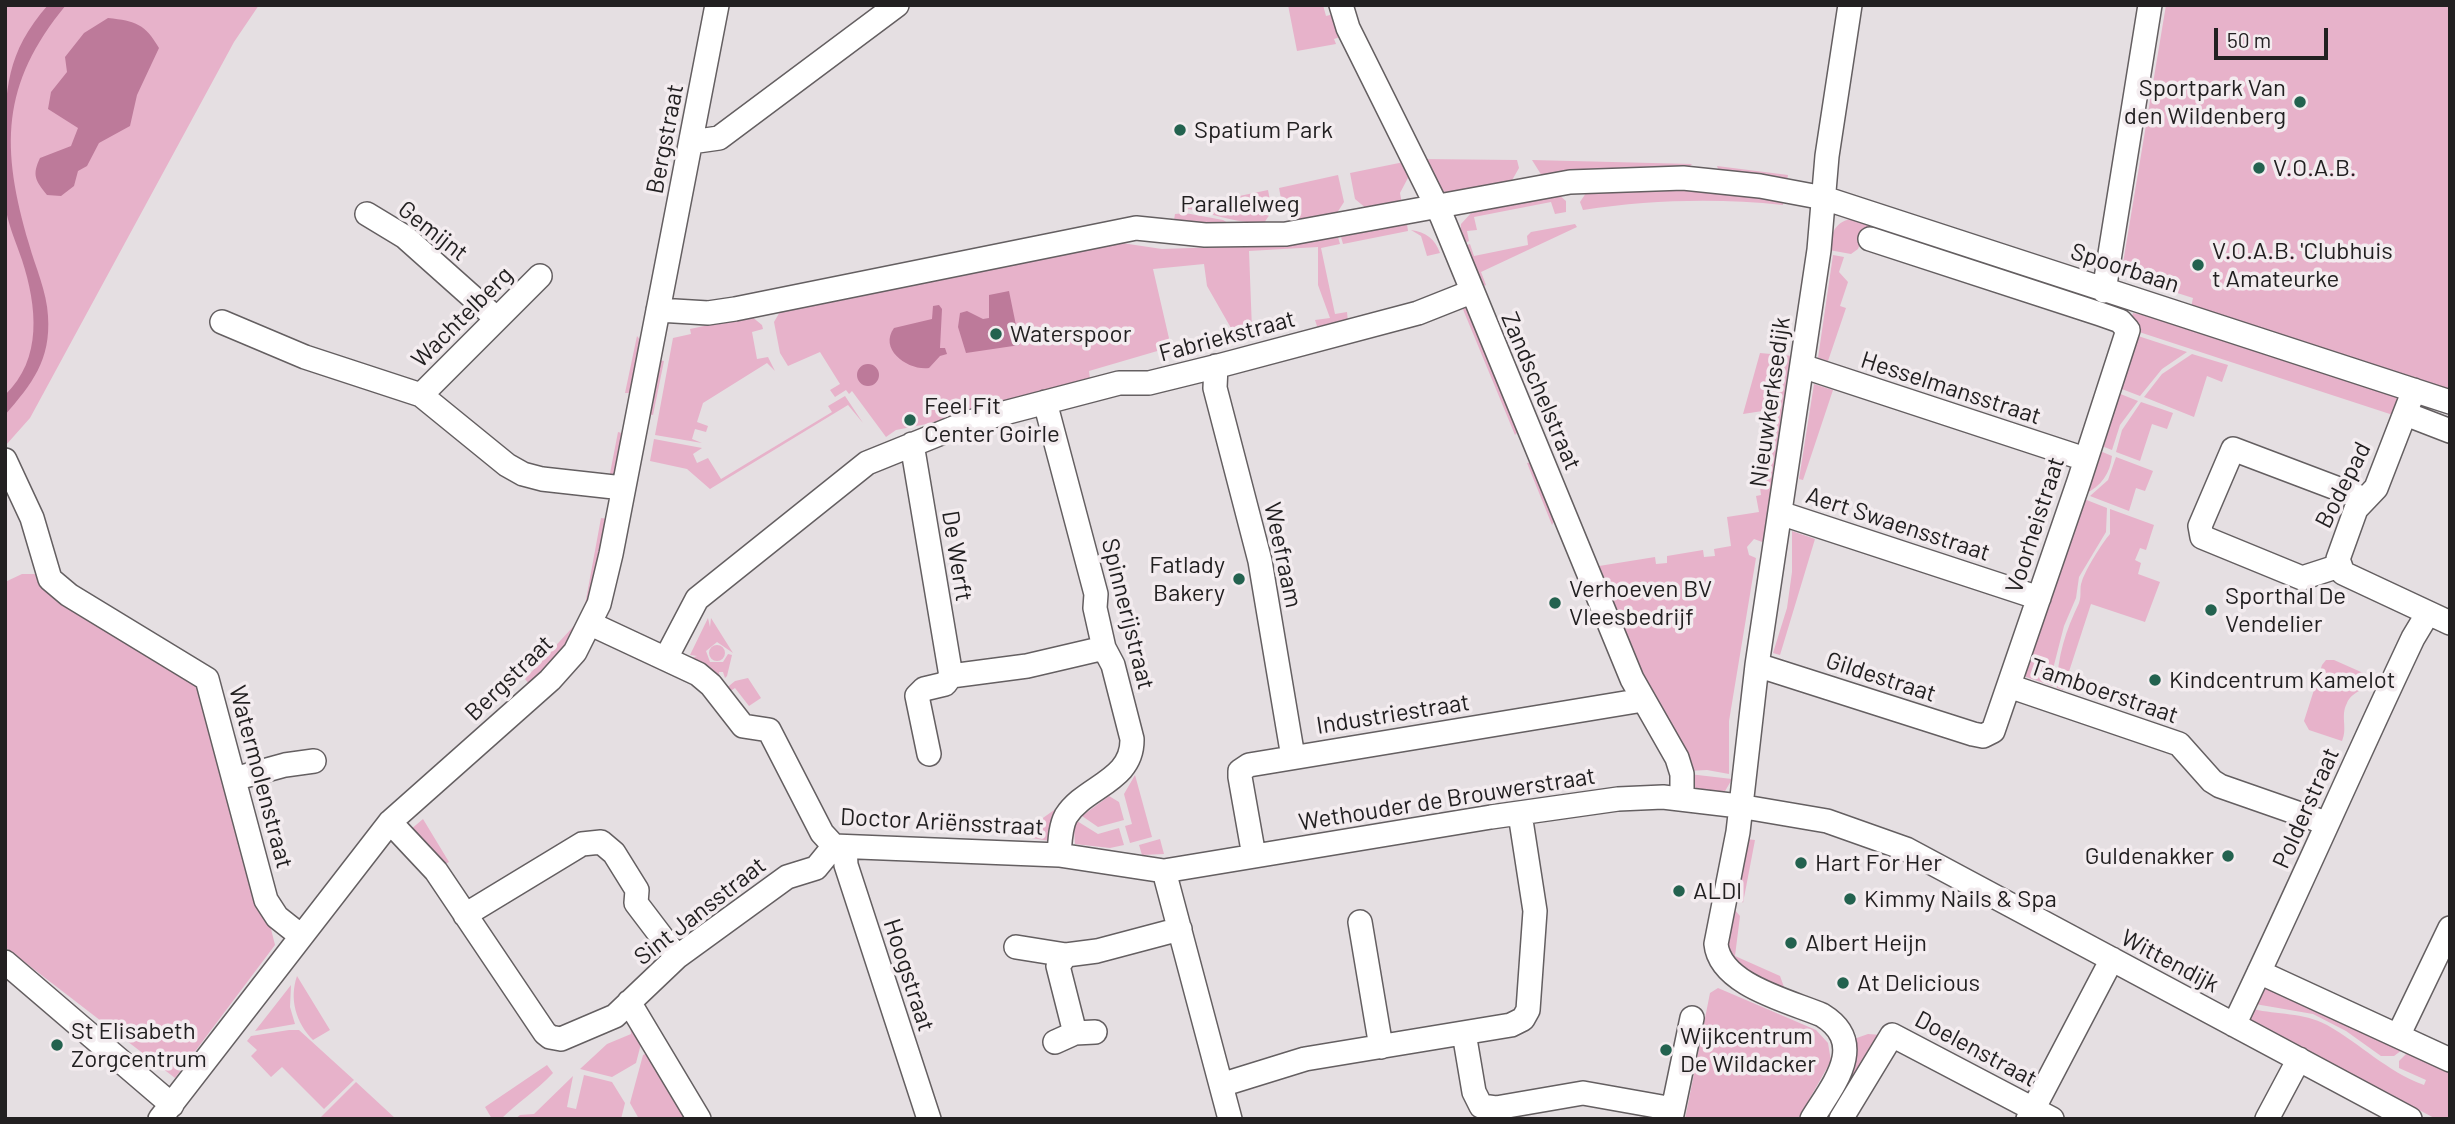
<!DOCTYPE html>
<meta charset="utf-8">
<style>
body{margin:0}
#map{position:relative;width:2455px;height:1124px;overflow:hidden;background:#e5dfe2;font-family:Barlow,sans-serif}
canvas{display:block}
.frame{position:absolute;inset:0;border:7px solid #222021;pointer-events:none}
.scale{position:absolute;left:2214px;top:28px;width:114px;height:32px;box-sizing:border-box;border:4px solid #222021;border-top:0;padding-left:9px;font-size:21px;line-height:24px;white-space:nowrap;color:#222021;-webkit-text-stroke:5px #f3ecef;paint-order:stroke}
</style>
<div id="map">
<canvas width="2455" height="1124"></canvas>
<div class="frame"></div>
<div class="scale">50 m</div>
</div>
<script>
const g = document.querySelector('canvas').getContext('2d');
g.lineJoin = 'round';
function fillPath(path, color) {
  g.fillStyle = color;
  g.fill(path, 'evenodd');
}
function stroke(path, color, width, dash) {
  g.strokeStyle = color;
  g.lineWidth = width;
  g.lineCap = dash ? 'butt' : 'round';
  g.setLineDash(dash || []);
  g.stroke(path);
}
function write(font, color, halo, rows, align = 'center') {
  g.font = font + ' Barlow,sans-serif';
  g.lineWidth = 7;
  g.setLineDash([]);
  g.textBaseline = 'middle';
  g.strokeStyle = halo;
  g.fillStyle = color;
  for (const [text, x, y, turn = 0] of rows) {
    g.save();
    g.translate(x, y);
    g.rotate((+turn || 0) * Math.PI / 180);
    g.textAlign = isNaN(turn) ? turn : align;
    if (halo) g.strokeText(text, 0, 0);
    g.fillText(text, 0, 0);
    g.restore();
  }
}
fillPath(new Path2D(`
 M 5,5 L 259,5 L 234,42 L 30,418 L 6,445 Z
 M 1288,5 L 1323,5 L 1326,16 L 1334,14 L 1343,36 L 1334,39 L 1336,44 L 1297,51 Z
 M 2166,5 L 2450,5 L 2450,392 L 2191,307 L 2193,298 L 2121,275 Z
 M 1420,159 L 1517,160 L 1519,168 L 1511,182 L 1440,196 Z
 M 1532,160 L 1692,164 L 1689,167 L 1590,170 L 1542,176 Z
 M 1404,162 L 1410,174 L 1400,193 L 1402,204 L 1367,209 L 1355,199 L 1350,173 Z
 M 1717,166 L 1788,175 L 1787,181 L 1719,171 Z
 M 1338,175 L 1344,202 L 1335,216 L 1297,221 L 1283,209 L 1279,188 Z
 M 1691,189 L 1783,200 L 1783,205 C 1715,198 1650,200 1583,210 L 1580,202 L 1588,190 Z
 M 1268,190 L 1272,211 L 1264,223 C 1235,224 1210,212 1182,208 Z
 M 1559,195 L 1566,201 L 1566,212 L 1555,214 L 1551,202 L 1474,217 L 1477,230 L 1467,231 L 1469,241 L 1459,246 L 1461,224 L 1473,211 Z
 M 1185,213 L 1223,220 L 1228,223 L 1227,228 L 1174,220 L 1175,214 Z
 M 1851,219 L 2031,274 L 2075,294 L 1863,237 L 1858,249 L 1851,254 L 1829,250 C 1831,235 1834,222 1851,219 Z
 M 1407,224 L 1408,231 L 1343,244 L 1341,237 Z
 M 1575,224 L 1577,227 L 1481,272 L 1486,285 L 1482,287 L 1460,248 L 1470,244 L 1474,256 L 1528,245 L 1527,236 L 1531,232 Z
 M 1411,230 C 1426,232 1435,239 1440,253 L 1427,256 L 1421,236 Z
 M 1338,237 L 1340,244 L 1321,248 L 1335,314 L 1347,312 L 1348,322 L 1319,332 L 1315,320 L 1330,318 L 1318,285 L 1318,247 L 1249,251 L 1252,330 L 1235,335 L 1207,286 L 1204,264 L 1153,269 L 1171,347 L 1089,371 L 1090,379 L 947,416 L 947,420 L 896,430 L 886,437 L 852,391 L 849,394 L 846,390 L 835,397 L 830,390 L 840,384 L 820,352 L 788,366 L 780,353 L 774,322 L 781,310 L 1115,242 L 1162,249 L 1276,245 Z
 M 1833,255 L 1844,257 L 1839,272 L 1848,282 L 1840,306 L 1846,308 L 1828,361 L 1818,358 Z
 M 1462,307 L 1470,310 L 1519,431 L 1515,435 Z
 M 2133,313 L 2172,321 L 2397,397 L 2396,416 L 2133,330 L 2136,322 L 2131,319 Z
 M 751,316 L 762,325 L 763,329 L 752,332 L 757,359 L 768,357 L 775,371 L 767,363 L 703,403 L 697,422 L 708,426 L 706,432 L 695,429 L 692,439 L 702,443 L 655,435 L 673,338 L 691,334 L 690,329 Z
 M 2132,334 L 2187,352 L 2162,369 L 2140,396 L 2114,386 Z
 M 637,336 L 642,342 L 632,393 L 625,393 Z
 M 1760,353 L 1793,356 L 1765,543 L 1754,539 L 1747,547 L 1749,555 L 1756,558 L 1729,721 L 1729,774 L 1707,770 L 1688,771 L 1606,600 L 1609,591 L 1599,566 L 1655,557 L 1656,564 L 1667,563 L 1667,556 L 1703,550 L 1704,557 L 1715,556 L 1714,549 L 1731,546 L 1727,517 L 1759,512 L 1756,496 L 1761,495 L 1759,480 L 1764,478 L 1761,463 L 1767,462 L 1764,446 L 1769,445 L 1767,429 L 1772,428 L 1769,410 L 1743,414 Z
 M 2192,354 L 2228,365 L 2222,382 L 2207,376 L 2194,417 L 2144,397 L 2162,374 Z
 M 657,360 L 664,361 L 653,415 L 647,414 Z
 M 1814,384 L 1833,390 L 1803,480 L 1799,479 Z
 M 2113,391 L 2138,401 L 2120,425 L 2112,450 L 2094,443 Z
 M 845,396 L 863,423 L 848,405 L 710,489 L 687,469 L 650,461 L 654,439 L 702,448 L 693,454 L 697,463 L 708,458 L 721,479 L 832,412 L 828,406 Z
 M 2141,402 L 2173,413 L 2167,429 L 2152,424 L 2140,461 L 2116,452 L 2122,430 Z
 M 618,432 L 625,434 L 613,496 L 606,494 Z
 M 2093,448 L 2112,456 C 2110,474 2101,486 2085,494 Z
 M 2116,457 L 2153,471 L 2145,491 L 2136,488 L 2129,511 L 2090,496 L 2108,480 Z
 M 1532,462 L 1556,518 L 1552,525 L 1527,463 Z
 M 2079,497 L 2107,508 L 2106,532 L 2079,577 L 2076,598 L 2064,626 L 2054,665 L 2053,686 L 2026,677 L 2024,671 Z
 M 2110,509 L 2154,525 L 2146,550 L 2140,548 L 2135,560 L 2141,563 L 2138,574 L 2160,582 L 2145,622 L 2091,604 L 2063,690 L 2057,688 C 2057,657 2066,630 2079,603 C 2082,595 2079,588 2082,581 C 2086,569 2102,543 2110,534 Z
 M 601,518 L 608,519 C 595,589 586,636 530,685 L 525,679 L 583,616 Z
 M 1792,531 L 1815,539 L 1780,655 L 1773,653 L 1787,608 L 1792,572 Z
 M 22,574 L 35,574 L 42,586 L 191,677 L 203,690 L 274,925 L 271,929 L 275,945 L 175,1078 L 5,947 L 5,582 Z
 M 708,618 L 710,627 L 711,618 L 733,653 L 717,642 L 706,651 L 710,662 L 723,662 L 728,654 L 732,655 L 727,676 L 725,678 L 723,672 L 719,672 L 720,681 L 688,659 L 697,656 L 690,655 Z
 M709 653a8 8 0 1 1 16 0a8 8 0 1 1-16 0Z
 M 2326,660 L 2334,660 L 2370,676 L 2371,681 C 2366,690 2352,691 2347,703 C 2340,716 2348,728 2342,741 L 2309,730 L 2304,721 L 2322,665 Z
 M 748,678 L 761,698 L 749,706 L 735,688 L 726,694 L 724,690 L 735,681 Z
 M 1689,774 L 1732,779 L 1724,793 L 1696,789 Z
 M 1135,775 L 1152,837 L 1130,843 L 1125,826 L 1132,824 L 1124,794 Z
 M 1109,796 L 1119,802 L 1124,820 L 1098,827 L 1082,816 Z
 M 1057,808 L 1061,811 L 1050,841 L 1025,837 L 1023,832 Z
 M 423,819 L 449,862 L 445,864 L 410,830 Z
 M 1077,821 L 1098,834 L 1119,828 L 1124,845 L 1110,848 L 1075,844 L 1074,829 Z
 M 1160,839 L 1164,854 L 1142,855 L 1139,845 Z
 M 1746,839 L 1755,840 L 1743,903 L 1737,892 Z
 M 1734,909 L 1740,916 L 1735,956 L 1780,976 L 1784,987 C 1763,982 1727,968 1727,942 C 1727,931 1732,919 1734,909 Z
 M 297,976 L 330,1030 L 313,1040 C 296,1023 289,999 297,976 Z
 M 291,985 L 290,1007 L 295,1024 L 255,1031 Z
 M 2263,986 L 2406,1047 L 2394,1056 L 2381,1056 L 2346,1031 L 2313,1014 L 2255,1004 Z
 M 1718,988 L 1816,1030 L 1828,1043 L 1831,1061 L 1798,1119 L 1685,1119 L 1710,993 Z
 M 2253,1009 C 2278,1015 2302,1012 2327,1025 C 2361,1044 2386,1071 2424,1085 L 2426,1080 L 2399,1068 L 2399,1061 L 2411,1049 L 2450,1067 L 2450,1119 L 2436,1119 L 2249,1019 Z
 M 630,1025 L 642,1040 L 636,1063 L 612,1077 L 580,1069 L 607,1044 L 631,1034 Z
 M 289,1030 L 299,1030 L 354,1080 L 324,1109 L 282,1067 L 271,1077 L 251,1056 L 257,1050 L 247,1041 L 251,1036 Z
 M 1868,1034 L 1882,1035 L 1834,1119 L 1822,1119 L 1854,1039 Z
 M 649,1052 L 689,1119 L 639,1119 L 630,1103 L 643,1055 Z
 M 547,1065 L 553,1073 C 536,1091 518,1102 501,1119 L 492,1119 L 485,1107 Z
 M 584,1075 L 612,1082 L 625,1103 L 621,1119 L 515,1119 L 520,1115 L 534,1114 L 573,1076 L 567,1107 L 576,1109 Z
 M 356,1082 L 396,1119 L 323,1119 L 321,1117 Z`), '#e7b2ca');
fillPath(new Path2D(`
 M 48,5 L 66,5 C 0,85 1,148 29,244 C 35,266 47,292 48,316 C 51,360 32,384 5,415 L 5,395 C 43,359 37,306 22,260 C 16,242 7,223 5,203 C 3,186 5,167 5,150 C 5,89 6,53 48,5 Z
 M 108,18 C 136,21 145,24 159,48 L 137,95 L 130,126 L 99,143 L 87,166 L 78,171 L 74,186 L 61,196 L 47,195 C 35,180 32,175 40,158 L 71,146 L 78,128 L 48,109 L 51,92 L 67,72 L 65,57 L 84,33 Z
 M 1009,291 L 1020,345 L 966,353 L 958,327 L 960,313 L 967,311 L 983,319 L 989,318 L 989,295 Z
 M 939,305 L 942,309 L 940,348 L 945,348 L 947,354 L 940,356 L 929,368 C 909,371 878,350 894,328 L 932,319 L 933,306 Z
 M857 375a11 11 0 1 1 22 0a11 11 0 1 1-22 0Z`), '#bd7a9a');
const minor = new Path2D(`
 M 1341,5 L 1348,28 L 1442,217 L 1632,679 L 1677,758 L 1682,774 L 1682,799
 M 691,142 L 719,138 L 897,5
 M 367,214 L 405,237 L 497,319
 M 2104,291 L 2150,5
 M 658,310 L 708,313 L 735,309 L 1136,228 L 1205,235 L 1286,234 L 1570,182 L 1683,178 L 1760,186 L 1824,198 L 2450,402
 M 222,322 L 305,357 L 421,395 L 507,465 L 523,474 L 542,479 L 623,488
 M 1216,366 L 1215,388 L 1260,561 L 1293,757
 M 1802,366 L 2085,459
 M 2414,390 L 2376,488 L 2356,509 L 2338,559 L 2343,573 L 2450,623
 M 421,395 L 540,276
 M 1045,402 L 1096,594 L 1095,608 L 1104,648 L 1113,665 L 1132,739 C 1133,781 1085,786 1066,816 C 1060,827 1060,843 1059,855
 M 2406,414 L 2450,431
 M 912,444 L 951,676 L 1027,666 L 1104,648
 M 5,460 L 32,518 L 50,579 L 69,595 L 207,679 L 266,900 L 277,917 L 301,936
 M 1780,513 L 2039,598
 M 2339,566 L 2302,578 L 2202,537 L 2200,526 L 2233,449 L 2365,499
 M 591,624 L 698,674 L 711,685 L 743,726 L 769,730 L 822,833 L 834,846 L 1059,855 L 1164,871 L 1491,817 L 1618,799 L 1663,797 L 1739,806 L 1827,821 L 1906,849 L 2410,1119
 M 666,658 L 697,599 L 867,463 L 966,423 L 1119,383 L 1149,383 L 1222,365 L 1418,313 L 1471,292
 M 1757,665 L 1973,734 L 1983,736 L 1993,731 L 2079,481 L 2128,330 L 2120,321 L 2100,314 L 1870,239
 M 2009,686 L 2179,744 L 2212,781 L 2220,786 L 2326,823
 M 929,754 L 917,696 L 924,689 L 945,684 L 951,676
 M 234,779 L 285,765 L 314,761
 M 390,822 L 436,871 L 545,1033 L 550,1037 L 561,1039 L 615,1016 L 677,957 L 787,877 L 816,868 L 834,846
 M 845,847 L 846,865 L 929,1119
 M 1254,856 L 1240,777 L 1240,771 L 1249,765 L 1643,700
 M 1164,871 L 1230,1119
 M 465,915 L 582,844 L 601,842 L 614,853 L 637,890 L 636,903 L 677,957
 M 1360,922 L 1381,1047
 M 1016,947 L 1066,955 L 1097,951 L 1180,929
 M 1066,955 L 1058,966 L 1075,1033 L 1095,1032
 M 5,962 L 172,1105
 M 2259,972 L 2450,1060
 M 629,1002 L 699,1119
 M 2234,1025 C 2296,896 2352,767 2413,638 L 2428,613
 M 1464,1033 L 1474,1092 L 1481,1106 L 1496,1108 L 1583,1093 L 1673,1109
 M 2398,1036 L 2450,928
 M 1055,1042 L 1075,1033
 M 1221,1085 L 1305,1059 L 1511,1025 L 1523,1019 L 1528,1010 L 1535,911 L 1520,814
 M 160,1119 L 390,822 L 550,680 L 575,652 L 599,604 L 611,554 L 717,5
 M 1671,1119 L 1692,1018
 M 1812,1119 C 1832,1086 1869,1044 1822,1015 C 1789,1001 1720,985 1716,944 L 1738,832 L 1757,665 L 1819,250 L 1827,156 L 1850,5
 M 1841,1119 L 1892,1035 L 2052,1119
 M 2028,1119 L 2112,959
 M 2267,1119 L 2299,1059`);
stroke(minor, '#645f61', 26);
stroke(minor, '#fff', 23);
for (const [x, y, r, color] of [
 [2300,102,7,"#23624f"],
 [1180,130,7,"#23624f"],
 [2259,168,7,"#23624f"],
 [2198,265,7,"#23624f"],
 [996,334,7,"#23624f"],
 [910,420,7,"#23624f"],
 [1239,579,7,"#23624f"],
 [1555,603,7,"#23624f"],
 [2211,610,7,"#23624f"],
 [2155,680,7,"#23624f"],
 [2228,856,7,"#23624f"],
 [1801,863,7,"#23624f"],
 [1679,891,7,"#23624f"],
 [1850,899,7,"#23624f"],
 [1791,943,7,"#23624f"],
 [1843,983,7,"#23624f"],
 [57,1045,7,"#23624f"],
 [1666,1050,7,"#23624f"]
]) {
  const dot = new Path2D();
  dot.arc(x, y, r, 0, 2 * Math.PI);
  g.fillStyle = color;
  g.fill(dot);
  stroke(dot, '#f3ecef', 2.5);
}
write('24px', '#222021', '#f3ecef', [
 ["Sportpark Van",2286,88,"right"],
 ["den Wildenberg",2286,116,"right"],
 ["Spatium Park",1194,130],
 ["V.O.A.B.",2273,168],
 ["V.O.A.B. 'Clubhuis",2212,251],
 ["t Amateurke",2212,279],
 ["Waterspoor",1010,334],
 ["Feel Fit",924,406],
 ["Center Goirle",924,434],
 ["Fatlady",1225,565,"right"],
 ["Bakery",1225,593,"right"],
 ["Verhoeven BV",1569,589],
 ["Vleesbedrijf",1569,617],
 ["Sporthal De",2225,596],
 ["Vendelier",2225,624],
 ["Kindcentrum Kamelot",2169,680],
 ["Guldenakker",2214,856,"right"],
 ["Hart For Her",1815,863],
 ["ALDI",1693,891],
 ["Kimmy Nails & Spa",1864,899],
 ["Albert Heijn",1805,943],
 ["At Delicious",1857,983],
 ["St Elisabeth",71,1031],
 ["Zorgcentrum",71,1059],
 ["Wijkcentrum",1680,1036],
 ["De Wildacker",1680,1064]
], 'left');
write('24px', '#222021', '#f3ecef', [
 ["Bergstraat",665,139,-79],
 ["Parallelweg",1240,204],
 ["Gemijnt",433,231,38],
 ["Spoorbaan",2125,268,18],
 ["Wachtelberg",462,317,-45],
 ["Fabriekstraat",1227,336,-15],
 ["Hesselmansstraat",1951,388,18],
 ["Zandschelstraat",1541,391,67],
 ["Nieuwkerksedijk",1770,402,-82],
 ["Bodepad",2343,485,-63],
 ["Aert Swaensstraat",1898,524,18],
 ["Voorheistraat",2035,525,-72],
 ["Weefraam",1283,555,78],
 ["De Werft",957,556,81],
 ["Spinnerijstraat",1128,614,76],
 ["Gildestraat",1881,677,18],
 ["Bergstraat",509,678,-44],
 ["Tamboerstraat",2104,691,19],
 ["Industriestraat",1393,714,-9],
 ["Watermolenstraat",261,777,75],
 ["Wethouder de Brouwerstraat",1447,799,-9],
 ["Polderstraat",2306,808,-66],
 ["Doctor Ariënsstraat",942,822,3],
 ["Sint Jansstraat",700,911,-38],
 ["Wittendijk",2170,961,28],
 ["Hoogstraat",909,975,72],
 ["Doelenstraat",1976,1049,28]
]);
</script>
